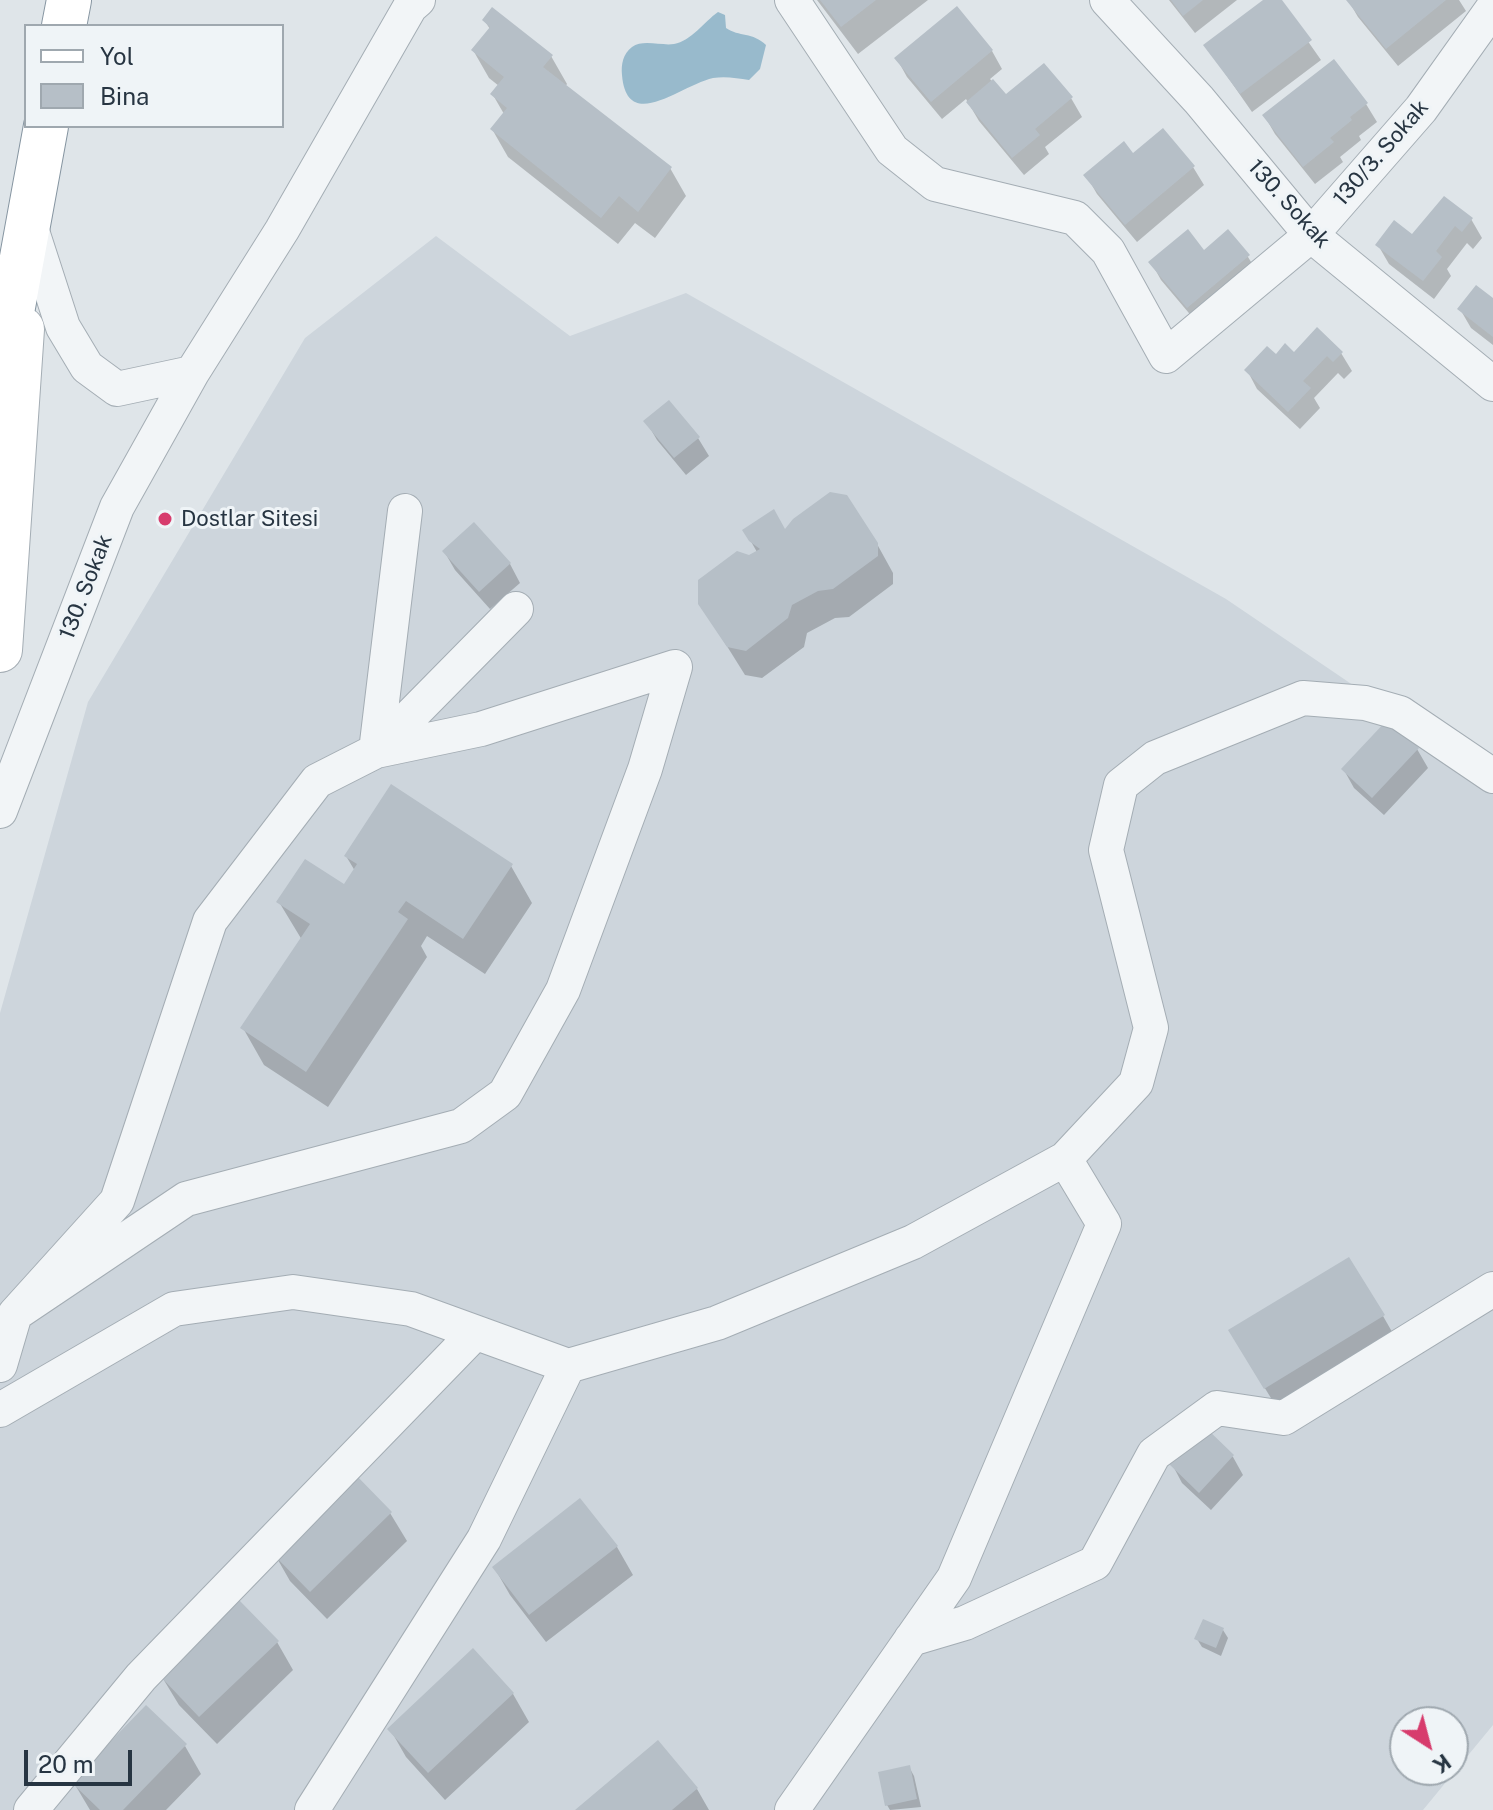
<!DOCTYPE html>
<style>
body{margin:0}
#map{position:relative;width:1493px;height:1810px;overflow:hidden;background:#dfe5e9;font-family:"Public Sans",sans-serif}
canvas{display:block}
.legend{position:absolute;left:24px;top:24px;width:260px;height:104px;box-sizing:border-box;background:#eff4f7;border:2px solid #9fa8af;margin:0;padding:10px 14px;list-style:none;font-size:24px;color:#273542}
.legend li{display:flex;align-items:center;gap:16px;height:40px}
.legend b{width:40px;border:2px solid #9fa8af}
.north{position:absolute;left:1389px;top:1706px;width:80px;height:80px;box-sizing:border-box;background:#eff4f7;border:2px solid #9fa8af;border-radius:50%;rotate:144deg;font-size:22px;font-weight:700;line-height:32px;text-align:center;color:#273542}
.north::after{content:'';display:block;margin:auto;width:28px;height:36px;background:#d73c6d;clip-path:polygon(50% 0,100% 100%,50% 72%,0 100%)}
.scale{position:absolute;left:24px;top:1750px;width:108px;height:36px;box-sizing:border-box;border:4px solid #273542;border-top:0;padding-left:10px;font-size:24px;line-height:28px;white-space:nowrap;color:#273542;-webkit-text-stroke:6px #eff4f7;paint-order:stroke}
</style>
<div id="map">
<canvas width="1493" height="1810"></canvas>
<ul class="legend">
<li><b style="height:10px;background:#fff"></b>Yol</li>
<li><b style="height:22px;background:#b6bfc7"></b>Bina</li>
</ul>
<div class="north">K</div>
<div class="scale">20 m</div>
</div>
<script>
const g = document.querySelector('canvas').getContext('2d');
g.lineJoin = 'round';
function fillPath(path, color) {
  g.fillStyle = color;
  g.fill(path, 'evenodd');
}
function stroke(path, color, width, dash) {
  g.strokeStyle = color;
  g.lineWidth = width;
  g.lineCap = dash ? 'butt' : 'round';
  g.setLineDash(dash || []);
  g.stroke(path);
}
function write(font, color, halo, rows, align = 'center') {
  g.font = font + ' "Public Sans",sans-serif';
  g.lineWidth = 6;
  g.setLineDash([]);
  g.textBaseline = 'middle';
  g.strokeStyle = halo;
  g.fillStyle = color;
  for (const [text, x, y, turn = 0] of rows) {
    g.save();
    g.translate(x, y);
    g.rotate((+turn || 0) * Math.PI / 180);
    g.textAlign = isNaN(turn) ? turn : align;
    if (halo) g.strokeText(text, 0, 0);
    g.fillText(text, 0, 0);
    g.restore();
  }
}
fillPath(new Path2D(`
 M 436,236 L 570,336 L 686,293 L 1226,599 L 1493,780 L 1493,1725 L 1423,1810 L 0,1810 L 0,1013 L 88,702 L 305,338 ZM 1405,1722 L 1453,1722 L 1453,1770 L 1405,1770 Z`), '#cdd5dc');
fillPath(new Path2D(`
 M 718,12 L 725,15 L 726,28 C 739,37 753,32 766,45 L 760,69 L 749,80 C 737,78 725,76 713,78 C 681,85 627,134 622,75 C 621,64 623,54 632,47 C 643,39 661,46 674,44 C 691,41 704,22 718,12 Z`), '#98bacc');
fillPath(new Path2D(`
 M 817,0 L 928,0 L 858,54 Z
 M 1169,0 L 1237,0 L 1195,33 Z
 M 1267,0 L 1279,0 L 1321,60 L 1252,112 L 1206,46 Z
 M 1348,0 L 1459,0 L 1466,11 L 1398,66 L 1358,17 Z
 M 484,20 L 551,56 L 567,84 L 565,87 L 670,168 L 686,196 L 655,238 L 635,223 L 618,244 L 508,157 L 492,129 L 504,114 L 493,95 L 499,86 L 489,78 L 473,50 L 490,29 Z
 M 992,51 L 1002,69 L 990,79 L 1006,97 L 1071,98 L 1082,117 L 1045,147 L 1049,154 L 1024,175 L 979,121 L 966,99 L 942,119 L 907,77 L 897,59 Z
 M 1366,104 L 1377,122 L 1359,136 L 1361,140 L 1340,157 L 1343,162 L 1315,184 L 1275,134 L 1264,115 Z
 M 1133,156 L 1193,167 L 1204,185 L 1137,242 L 1097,194 L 1086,175 Z
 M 1471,219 L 1482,238 L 1473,249 L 1467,243 L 1447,269 L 1451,276 L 1434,299 L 1389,264 L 1378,245 Z
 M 1228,232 L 1248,257 L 1259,275 L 1199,325 L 1161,280 L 1151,262 L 1204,253 Z
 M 1493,300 L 1493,345 L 1471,328 L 1460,309 Z
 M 1341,353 L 1352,371 L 1344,379 L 1338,373 L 1314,398 L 1320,408 L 1300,429 L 1257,389 L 1247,370 L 1276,357 Z
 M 646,421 L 698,438 L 709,456 L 686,475 L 657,440 Z
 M 474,524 L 510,564 L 520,583 L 490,609 L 455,570 L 444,551 Z
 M 745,531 L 785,532 L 877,544 L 893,573 L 893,584 L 849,617 L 835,618 L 807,633 L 804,647 L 762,678 L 745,675 L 700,603 L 749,557 L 757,552 Z
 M 1417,749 L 1428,768 L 1384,815 L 1354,788 L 1344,770 Z
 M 346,856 L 511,866 L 532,903 L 485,974 L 427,936 L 421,946 L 427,957 L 328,1107 L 264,1065 L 243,1028 L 302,940 L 279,902 L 345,887 L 355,871 Z
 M 1383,1316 L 1399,1344 L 1282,1416 L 1247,1359 Z
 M 1205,1430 L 1233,1457 L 1243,1475 L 1211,1510 L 1182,1483 L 1172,1464 Z
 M 580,1501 L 617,1547 L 633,1575 L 546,1642 L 510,1595 L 494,1567 Z
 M 390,1513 L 407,1541 L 327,1619 L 290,1581 L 274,1553 Z
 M 1223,1630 L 1228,1638 L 1221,1656 L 1202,1647 L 1197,1639 Z
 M 277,1642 L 293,1670 L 217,1744 L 179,1705 L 162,1677 Z
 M 473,1651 L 513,1694 L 529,1722 L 445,1800 L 406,1757 L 390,1729 Z
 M 185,1746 L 201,1774 L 166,1810 L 90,1810 L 74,1783 Z
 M 909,1767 L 914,1776 L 921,1807 L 890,1810 L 887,1805 Z
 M 697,1789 L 709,1810 L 578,1810 Z`), '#0003');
fillPath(new Path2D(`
 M 820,0 L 876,0 L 841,27 Z
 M 1171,0 L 1203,0 L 1183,16 Z
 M 1263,0 L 1282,0 L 1312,40 L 1240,94 L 1203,45 Z
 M 1346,0 L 1446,0 L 1386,49 Z
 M 957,6 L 993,50 L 931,102 L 894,58 Z
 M 492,7 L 553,55 L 543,67 L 672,167 L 638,212 L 619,196 L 601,218 L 490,129 L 507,108 L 490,94 L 504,77 L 471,50 L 490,27 L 482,20 Z
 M 1334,59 L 1368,103 L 1350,117 L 1352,120 L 1330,138 L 1334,142 L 1303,167 L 1262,115 Z
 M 1044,63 L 1073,97 L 1035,129 L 1040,135 L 1012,158 L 966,102 L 993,79 L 1006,94 Z
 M 1163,128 L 1195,166 L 1125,225 L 1083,175 L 1124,141 L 1133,153 Z
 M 1444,196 L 1473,218 L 1462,232 L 1455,226 L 1436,251 L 1442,257 L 1423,281 L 1375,245 L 1394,220 L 1412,234 Z
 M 1188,229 L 1204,250 L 1228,229 L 1250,255 L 1187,308 L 1148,262 Z
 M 1476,285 L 1493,298 L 1493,337 L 1457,309 Z
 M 1317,327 L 1343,352 L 1333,362 L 1327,356 L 1303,381 L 1311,388 L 1288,412 L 1244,370 L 1267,346 L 1276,354 L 1285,343 L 1294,352 Z
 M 669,400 L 700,437 L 674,458 L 643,421 Z
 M 830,492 L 847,495 L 878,543 L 878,556 L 833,589 L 818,591 L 792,605 L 788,618 L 746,651 L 727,647 L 698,604 L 698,580 L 737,551 L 749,555 L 760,549 L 749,541 L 742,530 L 774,509 L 785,529 L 793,519 Z
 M 474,522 L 511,563 L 479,592 L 442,551 Z
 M 1388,719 L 1419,748 L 1372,798 L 1341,769 Z
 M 391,784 L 513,864 L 463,939 L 406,901 L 398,912 L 408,919 L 306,1072 L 240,1028 L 310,924 L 276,902 L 305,859 L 344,884 L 357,864 L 344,856 Z
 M 1349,1257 L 1385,1315 L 1264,1389 L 1228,1330 Z
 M 1205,1427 L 1234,1455 L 1199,1493 L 1169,1464 Z
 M 353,1472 L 392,1512 L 310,1592 L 272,1553 Z
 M 580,1498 L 618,1546 L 529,1615 L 492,1567 Z
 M 239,1600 L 279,1641 L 199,1717 L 160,1676 Z
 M 1203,1619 L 1224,1628 L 1216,1648 L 1194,1639 Z
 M 473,1648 L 514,1693 L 428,1773 L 387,1729 Z
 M 146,1705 L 187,1744 L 123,1810 L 100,1810 L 71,1782 Z
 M 658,1740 L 698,1788 L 672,1810 L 575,1810 Z
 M 910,1765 L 917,1799 L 885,1806 L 878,1772 Z`), '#b6bfc7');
const street = new Path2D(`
 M 792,0 L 892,150 L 935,184 L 1075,218 L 1108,251 L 1166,356 L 1311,235 L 1421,109 L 1493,8
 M 1107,0 L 1199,100 L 1311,235 L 1493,384
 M 29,222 L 63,327 L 87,367 L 117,389 L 192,373
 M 405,511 L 376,751 L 516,609
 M 0,811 L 117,507 L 192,373 L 282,230 L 410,7 L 418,0
 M 0,1365 L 15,1314 L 117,1201 L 210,921 L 317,781 L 376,751 L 481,729 L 675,667 L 645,769 L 563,990 L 505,1094 L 461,1126 L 186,1199 L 15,1314
 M 0,1410 L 174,1309 L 293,1292 L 411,1309 L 568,1366 L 717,1323 L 913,1242 L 1065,1159 L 1136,1083 L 1151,1028 L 1106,850 L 1121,785 L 1155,758 L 1303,698 L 1365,703 L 1400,713 L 1493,776
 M 911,1639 L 965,1623 L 1095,1563 L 1154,1454 L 1217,1408 L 1284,1418 L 1493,1289
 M 31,1810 L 141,1677 L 475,1333
 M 312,1810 L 484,1539 L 568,1366
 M 792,1810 L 954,1578 L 1104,1224 L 1065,1159`);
const secondary = new Path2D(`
 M 0,650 L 22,329`);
const highway = new Path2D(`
 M 64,26 L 69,0
 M 0,378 L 46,126`);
stroke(street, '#a4adb4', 36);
stroke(secondary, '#a4adb4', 46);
stroke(highway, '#8695a1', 46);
stroke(street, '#f2f5f7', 34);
stroke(secondary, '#fff', 44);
stroke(highway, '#fff', 44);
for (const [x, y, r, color] of [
 [165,519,8,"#d73c6d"]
]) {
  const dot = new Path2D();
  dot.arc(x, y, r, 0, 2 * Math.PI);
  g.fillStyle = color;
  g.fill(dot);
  stroke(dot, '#eff4f7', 3);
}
write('22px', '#273542', '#eff4f7', [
 ["130/3. Sokak",1381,153,-49],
 ["130. Sokak",1289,204,48],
 ["130. Sokak",86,587,-69]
]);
write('22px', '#273542', '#eff4f7', [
 ["Dostlar Sitesi",181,519]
], 'left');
</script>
